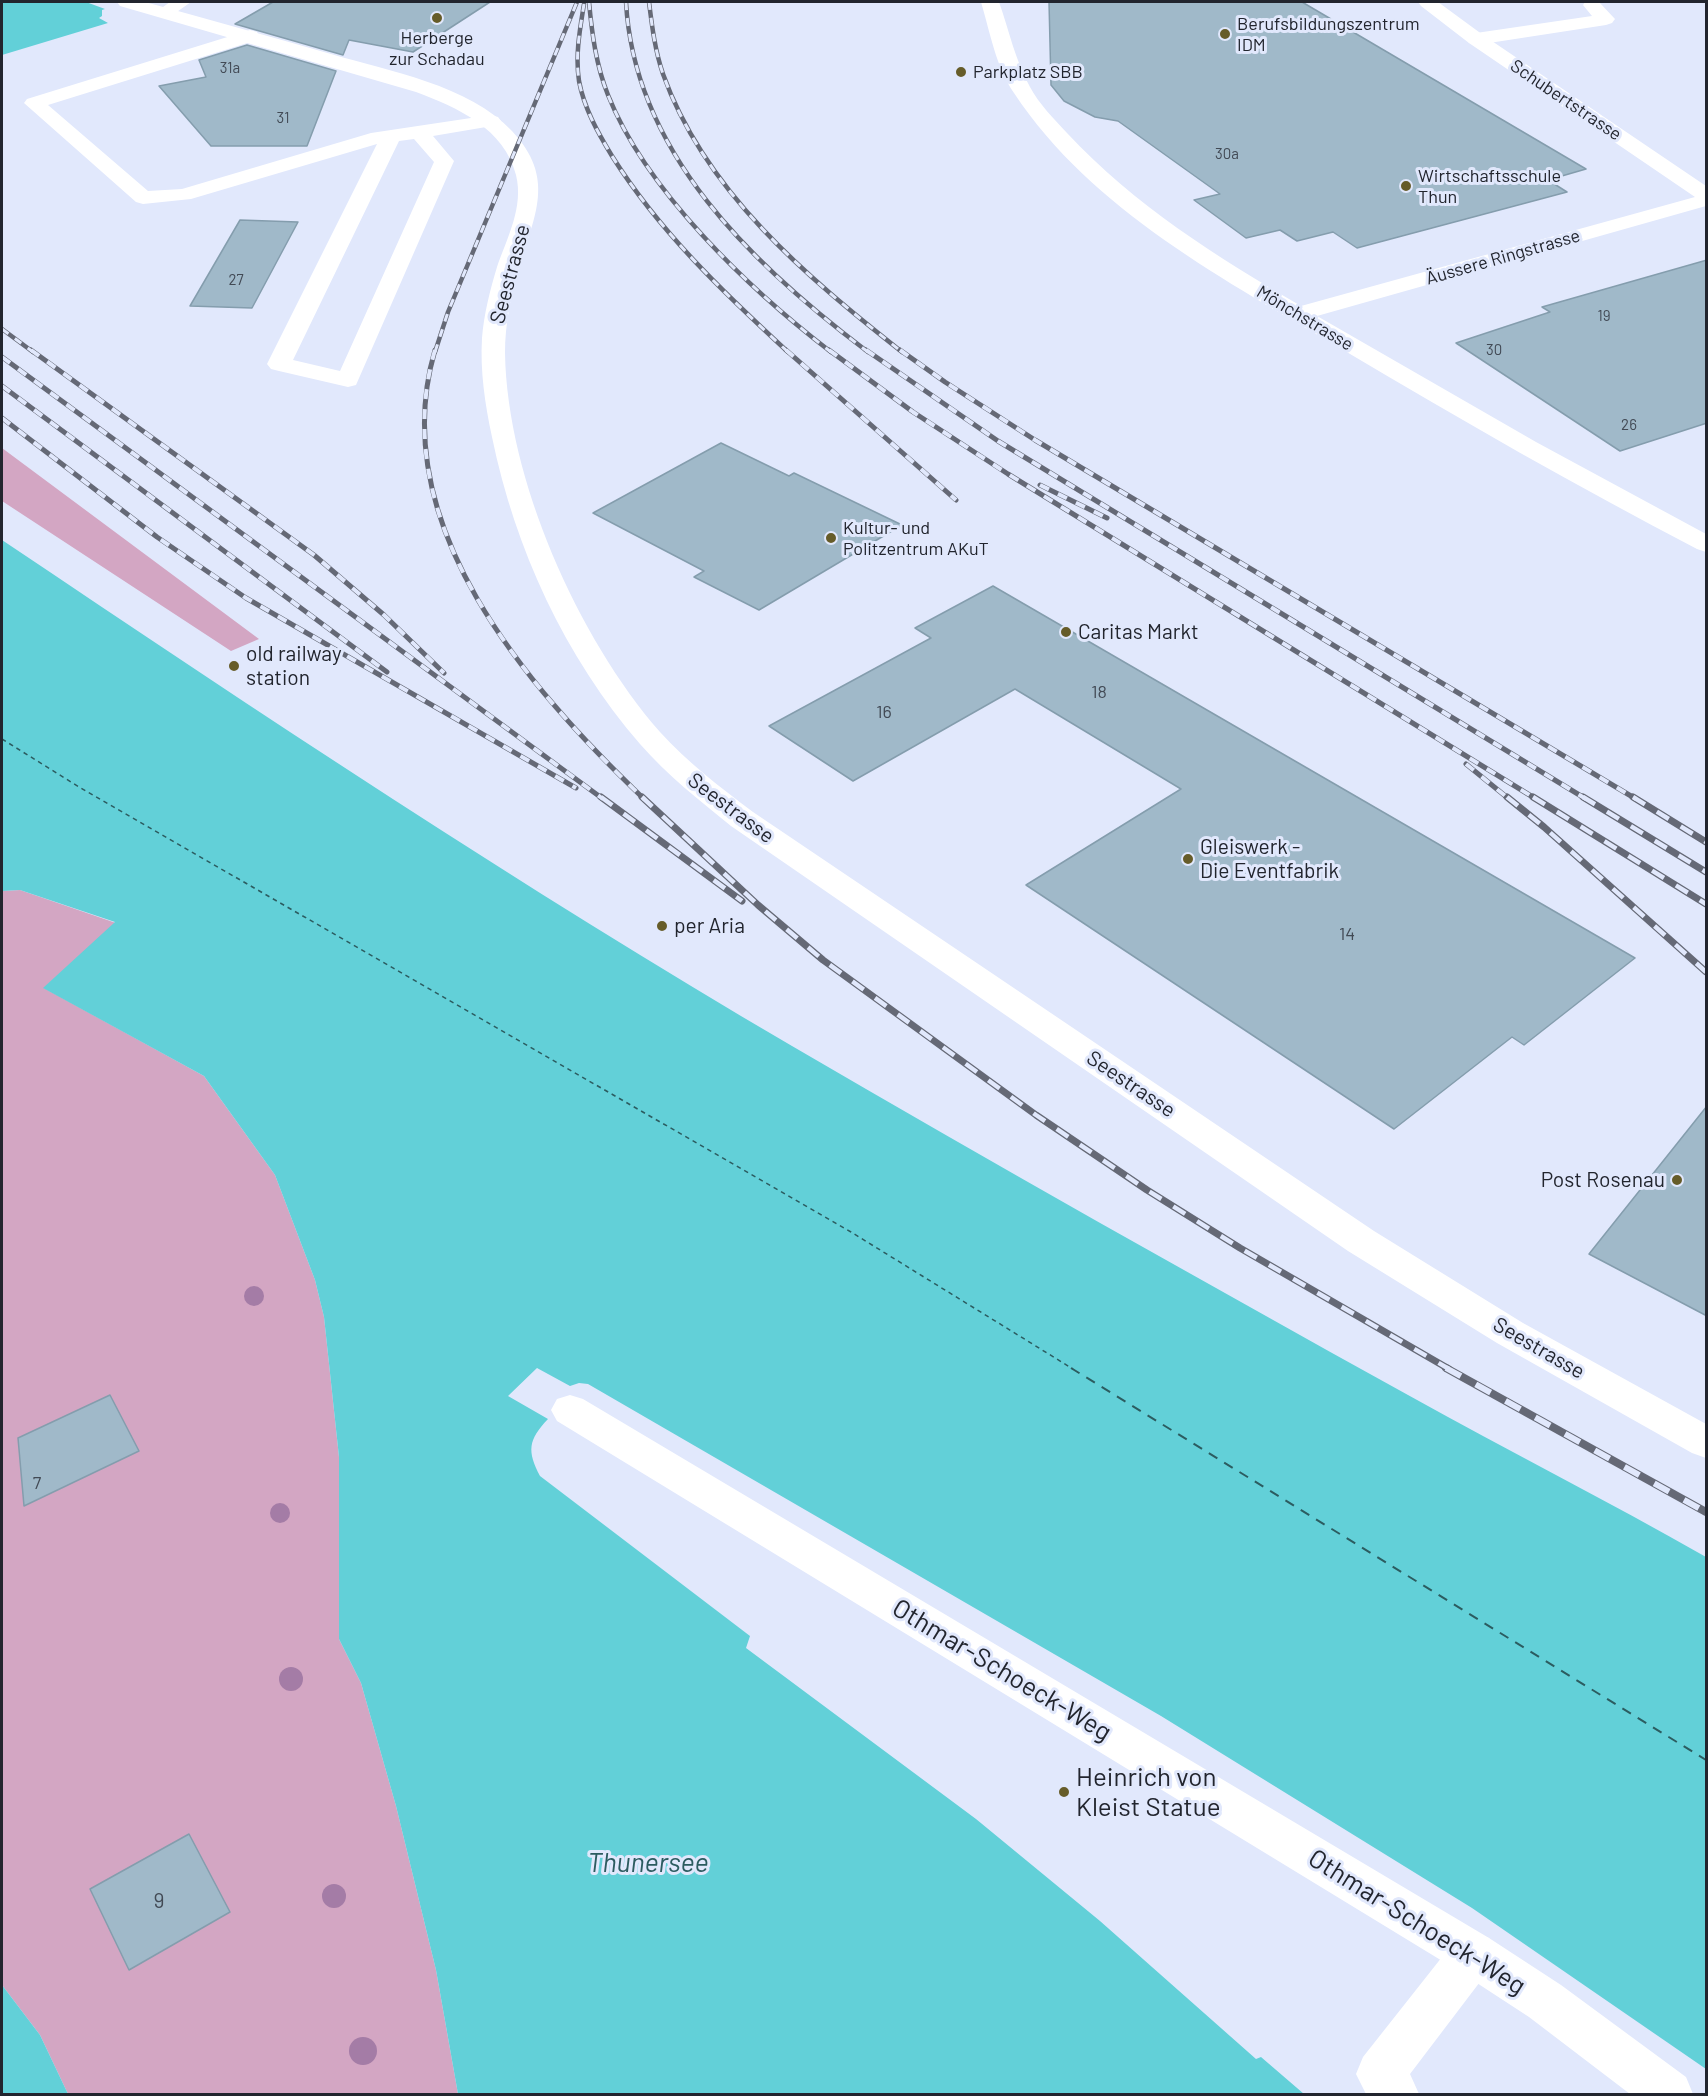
<!DOCTYPE html>
<meta charset="utf-8">
<style>
body{margin:0}
#map{position:relative;width:1708px;height:2096px;overflow:hidden;background:#e1e8fc;font-family:Barlow,sans-serif}
canvas{display:block}
.frame{position:absolute;inset:0;border:3px solid #22252e;pointer-events:none}
</style>
<div id="map">
<canvas width="1708" height="2096"></canvas>
<div class="frame"></div>
</div>
<script>
const g = document.querySelector('canvas').getContext('2d');
g.lineJoin = 'round';
function fillPath(path, color) {
  g.fillStyle = color;
  g.fill(path, 'evenodd');
}
function stroke(path, color, width, dash) {
  g.strokeStyle = color;
  g.lineWidth = width;
  g.lineCap = dash ? 'butt' : 'round';
  g.setLineDash(dash || []);
  g.stroke(path);
}
function write(font, color, halo, rows, align = 'center') {
  g.font = font + ' Barlow,sans-serif';
  g.lineWidth = 6;
  g.setLineDash([]);
  g.textBaseline = 'middle';
  g.strokeStyle = halo;
  g.fillStyle = color;
  for (const [text, x, y, turn = 0] of rows) {
    g.save();
    g.translate(x, y);
    g.rotate((+turn || 0) * Math.PI / 180);
    g.textAlign = isNaN(turn) ? turn : align;
    if (halo) g.strokeText(text, 0, 0);
    g.fillText(text, 0, 0);
    g.restore();
  }
}
fillPath(new Path2D(`
 M 2,448 L 259,639 L 231,651 L 2,501 Z
 M 20,890 L 116,923 L 44,988 L 204,1076 L 275,1175 L 315,1280 L 324,1317 L 339,1457 L 339,1639 L 361,1683 L 396,1806 L 436,1970 L 458,2094 L 68,2094 L 40,2035 L 2,1985 L 2,891 Z`), '#d3a6c3');
fillPath(new Path2D(`
 M 2,2 L 86,2 L 105,9 L 102,10 L 102,16 L 99,18 L 108,23 L 2,55 Z
 M 2,540 C 261,714 522,888 792,1046 C 996,1165 1202,1281 1408,1395 C 1507,1450 1608,1501 1706,1557 L 1706,2069 L 1472,1908 L 1161,1716 L 588,1384 L 579,1383 L 570,1386 L 537,1368 L 508,1396 L 548,1419 C 528,1440 527,1451 540,1476 L 750,1636 L 746,1648 L 976,1819 L 1100,1921 L 1256,2059 L 1261,2057 L 1304,2094 L 458,2094 L 436,1970 L 396,1806 L 361,1683 L 339,1639 L 339,1457 L 324,1317 L 315,1280 L 275,1175 L 204,1076 L 43,988 L 115,922 L 20,890 L 2,891 Z
 M 2,1985 L 40,2035 L 68,2094 L 2,2094 Z`), '#62d0d8');
stroke(new Path2D(`
 M 2,739 L 79,787 L 851,1232 L 1073,1369`), '#2c5c60', 1.5, [4.5, 4]);
stroke(new Path2D(`
 M 1071,1368 L 1706,1760`), '#2c5c60', 2, [10, 8]);
const building = new Path2D(`
 M 273,2 L 490,2 L 413,52 L 349,40 L 343,55 L 235,24 Z
 M 1049,2 L 1302,2 L 1586,169 L 1548,180 L 1567,192 L 1357,248 L 1333,232 L 1297,241 L 1280,230 L 1246,238 L 1194,200 L 1220,194 L 1118,121 L 1095,117 L 1064,101 L 1051,85 Z
 M 247,45 L 336,71 L 307,146 L 211,146 L 159,86 L 206,77 L 199,60 Z
 M 240,220 L 298,222 L 252,308 L 190,306 Z
 M 1707,260 L 1707,423 L 1620,451 L 1456,343 L 1550,312 L 1542,307 Z
 M 721,443 L 789,476 L 794,473 L 902,525 L 759,610 L 694,577 L 704,571 L 593,513 Z
 M 993,586 L 1288,757 L 1635,958 L 1524,1045 L 1512,1037 L 1394,1129 L 1026,885 L 1181,789 L 1015,689 L 853,781 L 769,726 L 931,638 L 915,628 Z
 M 1707,1106 L 1707,1316 L 1589,1254 Z
 M 110,1395 L 139,1451 L 24,1506 L 18,1438 Z
 M 189,1834 L 230,1912 L 129,1970 L 90,1889 Z`);
fillPath(building, '#a0b9c9');
stroke(building, '#849dad', 1.5);
fillPath(new Path2D(`
 M 170,2 L 191,2 L 171,16 L 159,16 L 156,12 Z
 M 1585,2 L 1599,2 L 1615,19 L 1612,23 L 1606,25 L 1476,45 L 1469,43 L 1467,39 L 1469,35 L 1476,33 L 1592,16 L 1583,5 Z
 M 250,30 L 257,32 L 259,36 L 257,40 L 48,105 L 148,191 L 182,189 L 371,133 L 491,115 L 498,117 L 501,121 L 498,125 L 433,136 L 454,161 L 356,385 L 348,387 L 279,371 L 271,369 L 267,364 L 377,144 L 191,199 L 143,204 L 136,202 L 24,103 L 27,99 ZM 414,139 L 434,162 L 340,371 L 293,360 L 399,141 Z`), '#fff');
fillPath(new Path2D(`
 M 1473,1932 L 1489,1938 L 1496,1954 L 1489,1970 L 1410,2074 L 1419,2094 L 1366,2094 L 1356,2074 L 1363,2057 L 1457,1938 Z`), '#fff');
fillPath(new Path2D(`
 M 981,2 L 999,2 C 1009,30 1015,60 1030,87 C 1039,104 1054,119 1067,133 C 1134,205 1217,257 1301,306 L 1695,197 L 1469,43 L 1421,6 L 1418,2 L 1438,2 L 1483,35 L 1706,186 L 1706,206 L 1317,316 L 1536,442 L 1706,534 L 1706,552 L 1697,549 C 1578,487 1461,420 1345,351 C 1227,281 1092,211 1014,93 C 996,67 990,32 981,2 Z
 M 570,1395 L 583,1399 L 1489,1938 L 1561,1985 L 1686,2077 L 1693,2094 L 1630,2094 L 1529,2017 L 1457,1970 L 557,1421 L 551,1410 L 557,1399 Z`), '#fff');
fillPath(new Path2D(`
 M 117,2 L 145,2 C 207,19 269,36 331,54 C 389,71 469,85 512,131 C 556,178 535,215 519,267 C 511,295 505,324 505,353 C 507,479 578,638 660,732 C 688,763 720,787 753,812 L 1374,1231 L 1523,1323 L 1706,1424 L 1706,1458 L 1692,1453 L 1497,1343 L 1348,1251 L 731,826 C 699,800 667,775 640,744 C 565,657 515,549 492,437 C 485,404 480,371 482,338 C 484,314 490,290 497,267 C 507,238 524,207 516,175 C 504,128 458,108 416,92 L 120,6 Z`), '#fff');
const railFar3 = new Path2D(`
 M 589,2 C 592,34 596,65 608,95 C 646,191 750,290 831,352
 M 626,2 C 634,153 754,266 868,352
 M 649,2 C 652,26 655,51 663,74 C 705,192 807,277 902,352
 M 584,4 C 580,29 575,55 579,81 C 584,108 598,133 612,156 C 659,231 723,292 788,352
 M 2,329 L 33,352
 M 435,352 L 448,312 L 577,2`);
const railFar2 = new Path2D(`
 M 31,350 L 314,555 L 384,615 L 444,673
 M 435,350 C 384,524 528,688 644,799
 M 786,350 L 956,500
 M 829,350 L 913,412 L 1008,474 L 1536,799
 M 866,350 L 998,441 L 1586,799
 M 900,350 L 945,382 L 1035,440 L 1636,799
 M 2,357 L 603,799
 M 2,386 L 387,672
 M 2,418 L 157,537 L 246,598 L 576,788
 M 1040,485 L 1107,518
 M 1466,764 L 1509,799`);
const railFar1 = new Path2D(`
 M 601,797 L 742,901
 M 642,797 L 758,905 L 823,960 L 1036,1115 L 1147,1190 L 1240,1248 L 1449,1369
 M 1507,797 L 1544,827 L 1706,972
 M 1533,797 L 1706,904
 M 1583,797 L 1706,872
 M 1633,797 L 1706,842`);
const rail = new Path2D(`
 M 1446,1368 L 1706,1512`);
stroke(railFar3, '#656976', 4.5);
stroke(railFar2, '#656976', 5);
stroke(railFar1, '#656976', 7);
stroke(rail, '#656976', 8);
stroke(railFar3, '#e1e8fc', 3, [8]);
stroke(railFar2, '#e1e8fc', 4, [10]);
stroke(railFar1, '#e1e8fc', 4.5, [14]);
stroke(rail, '#e1e8fc', 6, [17]);
g.fillStyle = '#a47ca6';
for (const [x, y, r] of [
 [254,1296,10],
 [280,1513,10],
 [291,1679,12],
 [334,1896,12],
 [363,2051,14]
]) {
  g.beginPath();
  g.arc(x, y, r, 0, 2 * Math.PI);
  g.fill();
}
for (const [x, y, r, color] of [
 [437,18,6,"#665c29"],
 [1225,34,6,"#665c29"],
 [961,72,6,"#665c29"],
 [1406,186,6,"#665c29"],
 [831,538,6,"#665c29"],
 [1066,632,6,"#665c29"],
 [234,666,6,"#665c29"],
 [1188,859,6,"#665c29"],
 [662,926,6,"#665c29"],
 [1677,1180,6,"#665c29"],
 [1064,1792,6,"#665c29"]
]) {
  const dot = new Path2D();
  dot.arc(x, y, r, 0, 2 * Math.PI);
  g.fillStyle = color;
  g.fill(dot);
  stroke(dot, '#e1e8fc', 2);
}
write('15px', '#424a55', null, [
 ["31a",230,68],
 ["31",283,118],
 ["30a",1227,154],
 ["27",236,280],
 ["19",1604,316],
 ["30",1494,350],
 ["26",1629,425]
]);
write('18px', '#22252e', '#e1e8fc', [
 ["Berufsbildungszentrum",1237,24],
 ["IDM",1237,45],
 ["Herberge",437,38,"center"],
 ["zur Schadau",437,59,"center"],
 ["Parkplatz SBB",973,72],
 ["Wirtschaftsschule",1418,176],
 ["Thun",1418,197],
 ["Kultur- und",843,528],
 ["Politzentrum AKuT",843,549]
], 'left');
write('18px', '#22252e', '#e1e8fc', [
 ["Schubertstrasse",1566,100,34],
 ["Äussere Ringstrasse",1503,257,-16],
 ["Mönchstrasse",1305,318,31]
]);
write('18px', '#424a55', null, [
 ["18",1099,692],
 ["16",884,712],
 ["14",1347,934],
 ["7",37,1483]
]);
write('21px', '#22252e', '#e1e8fc', [
 ["Seestrasse",510,274,-75],
 ["Seestrasse",731,808,37],
 ["Seestrasse",1131,1084,34],
 ["Seestrasse",1539,1348,30]
]);
write('21px', '#22252e', '#e1e8fc', [
 ["Caritas Markt",1078,632],
 ["old railway",246,654],
 ["station",246,678],
 ["Gleiswerk -",1200,847],
 ["Die Eventfabrik",1200,871],
 ["per Aria",674,926],
 ["Post Rosenau",1665,1180,"right"]
], 'left');
write('21px', '#424a55', null, [
 ["9",159,1901]
]);
write('26px', '#22252e', '#e1e8fc', [
 ["Othmar-Schoeck-Weg",1002,1670,31],
 ["Othmar-Schoeck-Weg",1417,1922,32]
]);
write('26px', '#22252e', '#e1e8fc', [
 ["Heinrich von",1076,1777],
 ["Kleist Statue",1076,1807]
], 'left');
write('italic 27px', '#2c5c60', '#e1e8fc', [
 ["Thunersee",648,1863]
]);
</script>
